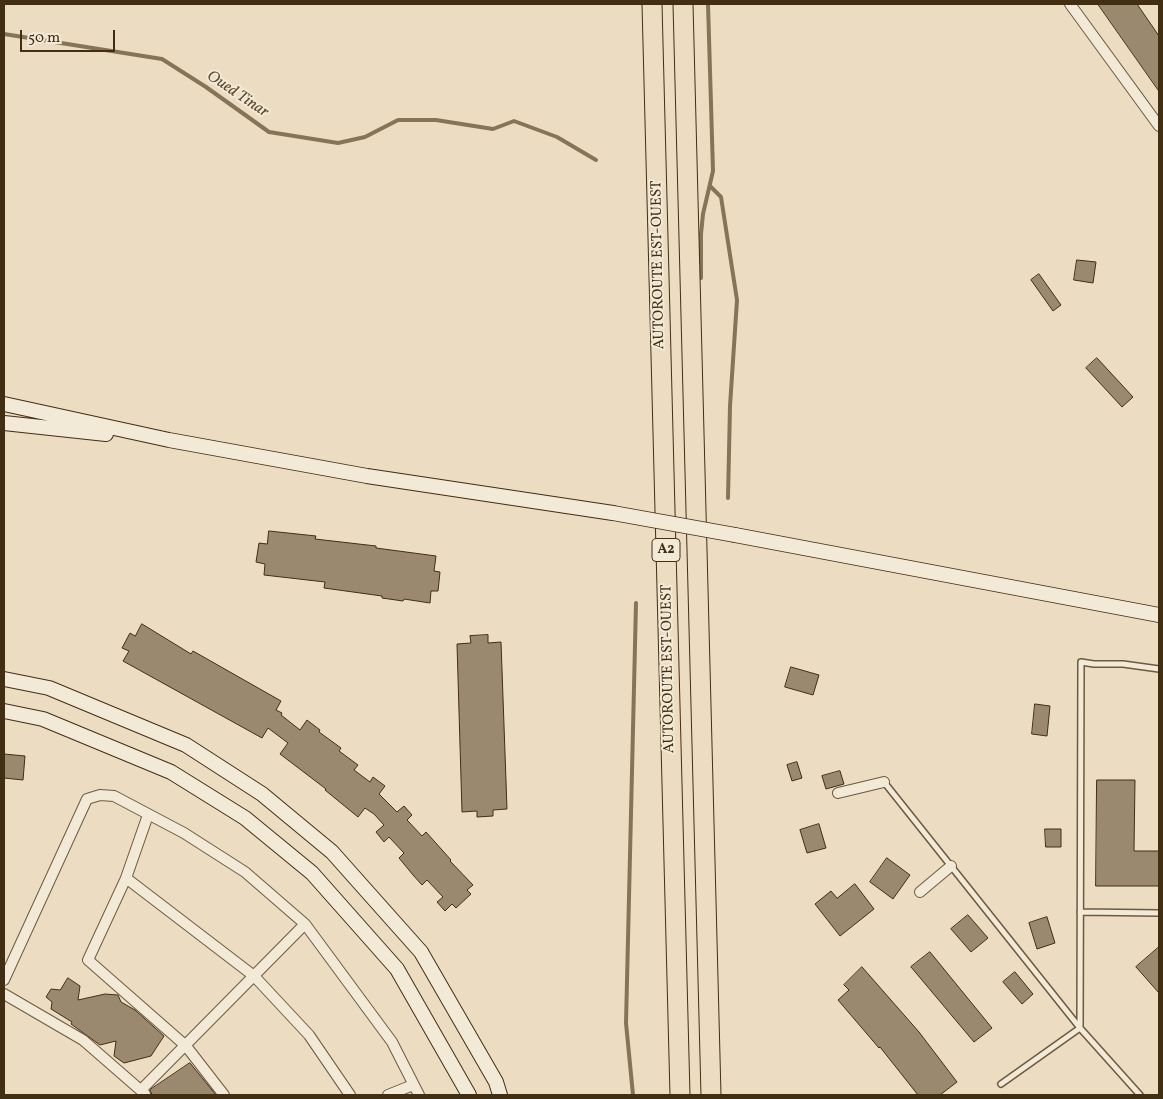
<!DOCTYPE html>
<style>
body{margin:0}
#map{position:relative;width:1163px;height:1099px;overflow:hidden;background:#ecddc2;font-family:Vollkorn,serif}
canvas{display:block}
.frame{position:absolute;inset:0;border:5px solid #412e13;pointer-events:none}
.scale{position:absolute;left:20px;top:30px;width:95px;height:22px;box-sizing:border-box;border:2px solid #412e13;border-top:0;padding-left:6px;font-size:15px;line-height:18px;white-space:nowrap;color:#412e13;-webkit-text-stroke:4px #f3e9d7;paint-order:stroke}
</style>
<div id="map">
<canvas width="1163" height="1099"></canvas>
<div class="frame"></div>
<div class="scale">50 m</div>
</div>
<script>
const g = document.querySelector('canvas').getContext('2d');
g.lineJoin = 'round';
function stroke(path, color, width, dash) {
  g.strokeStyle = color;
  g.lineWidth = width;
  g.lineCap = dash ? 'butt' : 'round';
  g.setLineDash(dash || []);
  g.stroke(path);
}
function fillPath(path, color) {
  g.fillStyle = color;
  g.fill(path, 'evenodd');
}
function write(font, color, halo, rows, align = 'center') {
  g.font = font + ' Vollkorn,serif';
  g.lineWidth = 4;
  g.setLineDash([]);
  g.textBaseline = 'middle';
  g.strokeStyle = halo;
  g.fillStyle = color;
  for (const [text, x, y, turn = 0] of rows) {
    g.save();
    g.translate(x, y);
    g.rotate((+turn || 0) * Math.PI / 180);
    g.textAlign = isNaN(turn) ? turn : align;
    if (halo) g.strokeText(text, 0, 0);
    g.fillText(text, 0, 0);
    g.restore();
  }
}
stroke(new Path2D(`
 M 4,34 L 162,59 L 206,87 L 269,132 L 338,143 L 365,137 L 398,120 L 436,120 L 493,129 L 514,121 L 557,137 L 596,160
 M 710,186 L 721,197 L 737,300 L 730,406 L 728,498
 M 701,278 L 701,234 L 703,214 L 713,171 L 708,4
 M 633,1095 L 626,1023 L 636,603`), '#857458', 4);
const building = new Path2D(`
 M 1098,4 L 1137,4 L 1159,36 L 1159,91 Z
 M 1077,260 L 1096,262 L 1093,283 L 1074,280 Z
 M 1039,274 L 1061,305 L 1053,311 L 1031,280 Z
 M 1097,358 L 1133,397 L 1122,407 L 1086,368 Z
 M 269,531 L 316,536 L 315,539 L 376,546 L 376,548 L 436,556 L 434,571 L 440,572 L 438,591 L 431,591 L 430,603 L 404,599 L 403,601 L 382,598 L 382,596 L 324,588 L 325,582 L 264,575 L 265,564 L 256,562 L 259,543 L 267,544 Z
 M 142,624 L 191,654 L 193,651 L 281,701 L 276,710 L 282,713 L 281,715 L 300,730 L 307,720 L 320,730 L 319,732 L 341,748 L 339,751 L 358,765 L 354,770 L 370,782 L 373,777 L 385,786 L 379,794 L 397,812 L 404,806 L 412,815 L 407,820 L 422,836 L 426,832 L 451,860 L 450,861 L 473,885 L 467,890 L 471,894 L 456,908 L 452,904 L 445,911 L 437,902 L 443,897 L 427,880 L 422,885 L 413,875 L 399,858 L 404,853 L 389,837 L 384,842 L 376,832 L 384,825 L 374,814 L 365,808 L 358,817 L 325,790 L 326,789 L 280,754 L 288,743 L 268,728 L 262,738 L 123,661 L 129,651 L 122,648 L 130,633 L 135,636 Z
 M 488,635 L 488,643 L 501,642 L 507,809 L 493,810 L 493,816 L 477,817 L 477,811 L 462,812 L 457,644 L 471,643 L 470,636 Z
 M 791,667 L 819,675 L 813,695 L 785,687 Z
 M 1035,704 L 1050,706 L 1047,736 L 1032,734 Z
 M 4,754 L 25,756 L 23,780 L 4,778 Z
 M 797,762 L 802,778 L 792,781 L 787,765 Z
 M 840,771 L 844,784 L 826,789 L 822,776 Z
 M 1097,780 L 1135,780 L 1134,851 L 1159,851 L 1159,886 L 1096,886 Z
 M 819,824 L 826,848 L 807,853 L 800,830 Z
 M 1045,829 L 1061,829 L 1061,847 L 1046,847 Z
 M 887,858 L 910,875 L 893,899 L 870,882 Z
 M 855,884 L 874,909 L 840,936 L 815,904 L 831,891 L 837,898 Z
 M 968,915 L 988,938 L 971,952 L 951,929 Z
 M 1047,917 L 1055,943 L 1037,949 L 1029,923 Z
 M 1159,947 L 1159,993 L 1136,967 Z
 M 930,952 L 992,1028 L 974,1042 L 911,967 Z
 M 862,967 L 919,1032 L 957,1082 L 940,1095 L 918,1095 L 880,1047 L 879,1048 L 838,1000 L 849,990 L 844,985 Z
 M 1015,972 L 1033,994 L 1022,1004 L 1003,982 Z
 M 68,978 L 80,986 L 78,1000 L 105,994 L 118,995 L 121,1002 L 135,1010 L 164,1036 L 151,1056 L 124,1063 L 114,1056 L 116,1041 L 100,1045 L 71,1024 L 72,1022 L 51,1009 L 52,1002 L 46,997 L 51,989 L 60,990 Z
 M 190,1063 L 216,1095 L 152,1095 L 150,1090 Z`);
fillPath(building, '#9a896e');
stroke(building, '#412e13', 1);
const lane = new Path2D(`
 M 884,782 L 1080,1028 L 1140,1095
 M 1080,912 L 1159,913
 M 1080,1028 L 1081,662 L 1094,664 L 1123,664 L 1159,669
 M 1001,1084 L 1080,1028`);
const street = new Path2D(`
 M 1070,4 L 1159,126
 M 838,793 L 884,782
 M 148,815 L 126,878 L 254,976 L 309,1035 L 350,1095
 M 126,878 L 88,960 L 186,1046 L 224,1095
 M 920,892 L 951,866
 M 4,980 L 87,799 L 100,795 L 114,796 L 184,833 L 245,872 L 305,924 L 392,1042 L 419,1095
 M 4,994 L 83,1040 L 145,1094
 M 141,1090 L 305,924
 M 388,1095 L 413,1085`);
const secondary = new Path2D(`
 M 4,404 L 169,440 L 367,476 L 613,513
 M 4,423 L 106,434
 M 735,535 L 1159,615
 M 4,679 L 49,688 L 186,745 L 262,794 L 332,852 L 421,952 L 496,1082 L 500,1095
 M 4,711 L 43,719 L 171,772 L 245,818 L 312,873 L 397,969 L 469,1095`);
const highway = new Path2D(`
 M 652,4 L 680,1095
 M 683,4 L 711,1095`);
stroke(lane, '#6c5a3f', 8);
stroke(street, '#6c5a3f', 12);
stroke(secondary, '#412e13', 16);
stroke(highway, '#412e13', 21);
stroke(lane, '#f3e9d7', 5);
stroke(street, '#f3e9d7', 10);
stroke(secondary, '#f3e9d7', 14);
stroke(highway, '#ecddc2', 19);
const secondaryBridge = new Path2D(`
 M 613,513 L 735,535`);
stroke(secondaryBridge, '#412e13', 16, []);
stroke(secondaryBridge, '#f3e9d7', 14);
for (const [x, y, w] of [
 [666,550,28]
]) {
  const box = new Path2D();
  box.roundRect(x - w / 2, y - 11.5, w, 23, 4);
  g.fillStyle = '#f3e9d7';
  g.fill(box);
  stroke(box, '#412e13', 1);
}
write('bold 14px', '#412e13', null, [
 ["A2",666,550]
]);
write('15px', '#412e13', '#f3e9d7', [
 ["AUTOROUTE EST-OUEST",659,265,-91],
 ["AUTOROUTE EST-OUEST",669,669,-91]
]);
write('italic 16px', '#5d4b30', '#f3e9d7', [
 ["Oued Tinar",237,95,34]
]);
</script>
